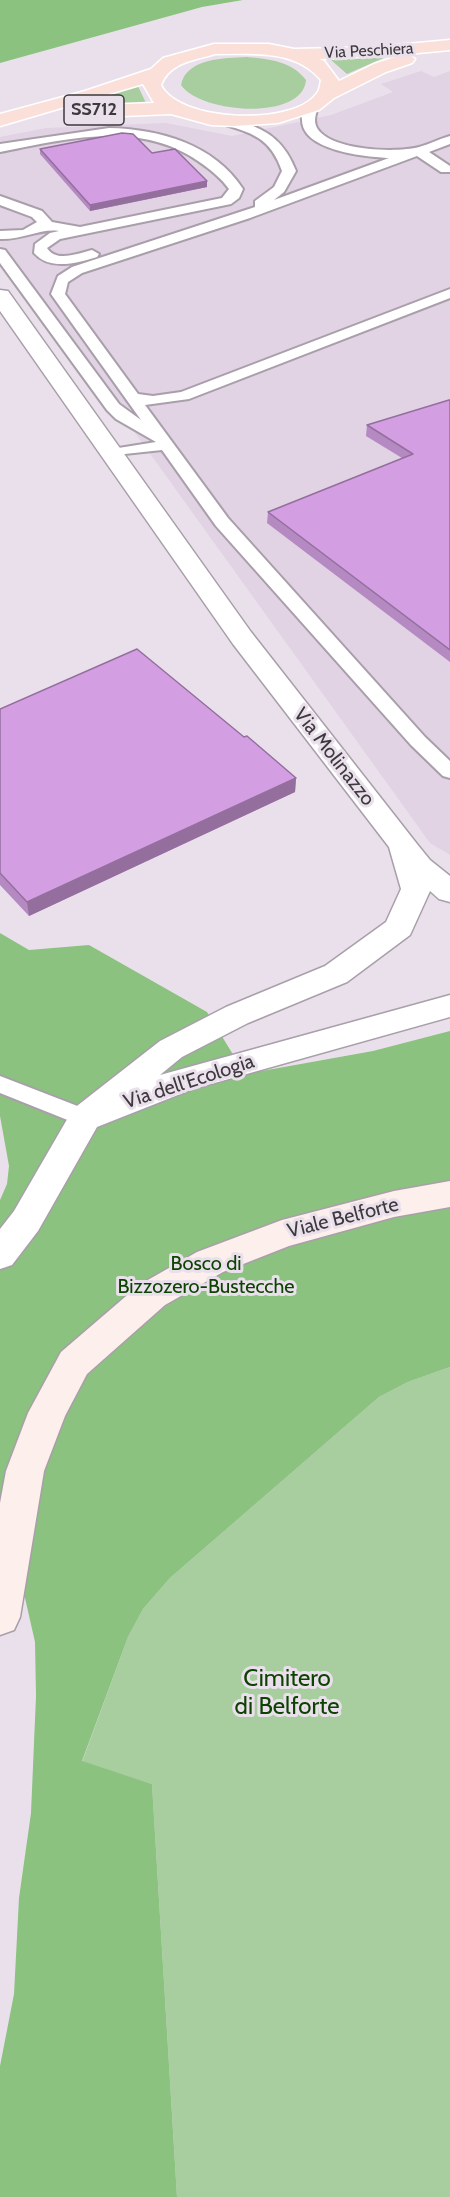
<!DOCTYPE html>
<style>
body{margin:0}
canvas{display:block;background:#eae0ec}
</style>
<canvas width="450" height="2197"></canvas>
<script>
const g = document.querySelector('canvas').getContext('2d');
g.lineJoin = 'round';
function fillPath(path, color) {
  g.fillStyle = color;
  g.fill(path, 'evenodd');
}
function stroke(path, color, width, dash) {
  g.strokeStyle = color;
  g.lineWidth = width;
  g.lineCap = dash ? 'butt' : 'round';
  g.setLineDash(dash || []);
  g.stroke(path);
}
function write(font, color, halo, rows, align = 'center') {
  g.font = font + ' Cabin,sans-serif';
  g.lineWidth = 6;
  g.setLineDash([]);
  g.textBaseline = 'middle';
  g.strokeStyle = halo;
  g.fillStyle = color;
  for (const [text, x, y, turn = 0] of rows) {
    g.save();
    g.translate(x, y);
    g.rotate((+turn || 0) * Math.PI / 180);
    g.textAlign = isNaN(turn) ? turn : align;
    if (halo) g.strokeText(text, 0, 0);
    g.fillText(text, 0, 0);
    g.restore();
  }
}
fillPath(new Path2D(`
 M 421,71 L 434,77 L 450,71 L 450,855 L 430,843 L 0,245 L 0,137 L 46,128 L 166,123 L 232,136 L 331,115 L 393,92 L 381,84 Z`), '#e1d2e4');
fillPath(new Path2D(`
 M 388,56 L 347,74 L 331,60 Z
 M 247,57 C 269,59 292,61 306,80 C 303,121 201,114 181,85 C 186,58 225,58 247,57 Z
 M 137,84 L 146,103 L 77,105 Z
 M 450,1367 L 450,2197 L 177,2197 L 152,1784 L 82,1762 L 128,1637 L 143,1609 L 170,1578 L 379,1397 L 408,1382 Z`), '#a8cea0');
fillPath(new Path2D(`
 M 0,0 L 243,0 L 202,7 L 0,63 Z
 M 0,933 L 29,950 L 89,945 L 207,1012 L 245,1074 L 373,1051 L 450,1031 L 450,1367 L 408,1382 L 379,1397 L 170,1578 L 143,1609 L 128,1637 L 82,1761 L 152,1784 L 177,2197 L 0,2197 L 0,2066 L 14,1994 L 19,1898 L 31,1813 L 36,1696 L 35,1642 L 25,1598 L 0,1556 L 0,1200 L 7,1184 L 9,1166 L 0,1116 Z`), '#8bc27f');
const service = new Path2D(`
 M 312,102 L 318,106 C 316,114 313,121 317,128 C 331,151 397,153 419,147 C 430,144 439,139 450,136 L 450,144 L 429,152 L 450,166 L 450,172 L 441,172 L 417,156 L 250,218 L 82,273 L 68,282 L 65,294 L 138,394 L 153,396 L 181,392 L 450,289 L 450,298 L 189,399 L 145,405 L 228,518 L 425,737 L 450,761 L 450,778 L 443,776 L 411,745 L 216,526 L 162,450 L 106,456 L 104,453 L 106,450 L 156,442 L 116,419 L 107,410 L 0,263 L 0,249 L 5,250 L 119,404 L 141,420 L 51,294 L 58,276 L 72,267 L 255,207 L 255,201 L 274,187 L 282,171 C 270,137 252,133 219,123 L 219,117 C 227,115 235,119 242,122 C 270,131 285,143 296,171 L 284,192 L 274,200 L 389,158 C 367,157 302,151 302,120 C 301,116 304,110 306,106 Z
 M 109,128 C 159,129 214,144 243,189 L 239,198 L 231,204 L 60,239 L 47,248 C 56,263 79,253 92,250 L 99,254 L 97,257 C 77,263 50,271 34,253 L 35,244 L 50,233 L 59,231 C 41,228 23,240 0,239 L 0,231 L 23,230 L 37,222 L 32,217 L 0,205 L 0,196 L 42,211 L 52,222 L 80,227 L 222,198 L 229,189 C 221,178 210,169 198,161 C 138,120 67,139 0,152 L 0,144 Z
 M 0,1076 L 93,1112 L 96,1118 L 93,1124 L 85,1127 L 0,1093 Z`);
const minor = new Path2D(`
 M 0,290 L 8,291 L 251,632 L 417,844 L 430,860 L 450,876 L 450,902 L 439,899 L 430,891 L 410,935 L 347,982 L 248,1023 L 182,1057 L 160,1075 L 450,995 L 450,1017 L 193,1089 L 97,1127 L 38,1231 L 12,1265 L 0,1269 L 0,1229 L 14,1211 L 73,1109 L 160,1041 L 226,1007 L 325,966 L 386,922 L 401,889 L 389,847 L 233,644 L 0,311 Z`);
const secondary = new Path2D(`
 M 450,1181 L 450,1207 L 394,1217 L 289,1246 L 223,1272 L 165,1305 L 87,1374 L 65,1416 L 44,1471 L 20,1617 L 14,1630 L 0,1635 L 0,1503 L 6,1471 L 28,1413 L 61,1352 L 139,1285 L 197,1252 L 282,1220 L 394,1191 Z`);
const primary = new Path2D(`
 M 450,40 L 450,50 L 408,54 L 415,59 L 412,63 L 386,72 L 334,98 L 319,110 L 278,123 L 234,126 L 211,125 L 171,114 L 75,118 L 66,112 L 75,106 L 154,103 L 143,84 L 0,126 L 0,114 L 85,91 L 151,69 L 163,58 L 214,44 L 269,44 L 294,49 L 374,47 ZM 215,54 C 252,54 295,49 321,80 C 320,84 320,90 317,93 C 294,127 178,122 161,85 C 170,62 193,61 215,54 ZM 401,55 L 374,64 L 339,81 L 324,61 L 319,59 Z`);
stroke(service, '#a99faa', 4);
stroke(minor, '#a99faa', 3);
stroke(secondary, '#a99faa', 3);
stroke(primary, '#fff', 3);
fillPath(service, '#fff');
fillPath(minor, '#fff');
fillPath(secondary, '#fdefec');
fillPath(primary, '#fbe0d9');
fillPath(new Path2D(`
 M 40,149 L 152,153 L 207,187 L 90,211 L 40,154 Z
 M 450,400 L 450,662 L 267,523 L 268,512 L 402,458 L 366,436 L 367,425 Z
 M 0,709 L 244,737 L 296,778 L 295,792 L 29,916 L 0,885 Z`), '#b589c2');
fillPath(new Path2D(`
 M 207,181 L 207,187 L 90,211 L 90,205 Z
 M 296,778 L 295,792 L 29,916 L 27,902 Z`), '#946f9e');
const building = new Path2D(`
 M 122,133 L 133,134 L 152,153 L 175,149 L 207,181 L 90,205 L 40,149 Z
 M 449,400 L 450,400 L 450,650 L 268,512 L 413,454 L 367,425 Z
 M 137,649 L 244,737 L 247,736 L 296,778 L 27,902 L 0,873 L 0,709 Z`);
fillPath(building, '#d39fe2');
stroke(building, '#946f9e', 1.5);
write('16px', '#3d393d', '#eae0ec', [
 ["Via Peschiera",369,51,-3]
]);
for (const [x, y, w] of [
 [94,110,60]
]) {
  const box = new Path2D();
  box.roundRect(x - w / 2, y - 15, w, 30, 4.5);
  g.fillStyle = '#eae0ec';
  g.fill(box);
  stroke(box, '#3d393d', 1.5);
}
write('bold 18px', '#3d393d', null, [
 ["SS712",94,110]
]);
write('20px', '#3d393d', '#eae0ec', [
 ["Via Molinazzo",334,757,52],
 ["Via dell'Ecologia",189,1082,-18],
 ["Viale Belforte",343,1218,-14]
]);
write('20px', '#0d4300', '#eae0ec', [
 ["Bosco di",206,1264],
 ["Bizzozero-Bustecche",206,1287]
]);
write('24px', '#0d4300', '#eae0ec', [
 ["Cimitero",287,1679],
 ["di Belforte",287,1707]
]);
</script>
